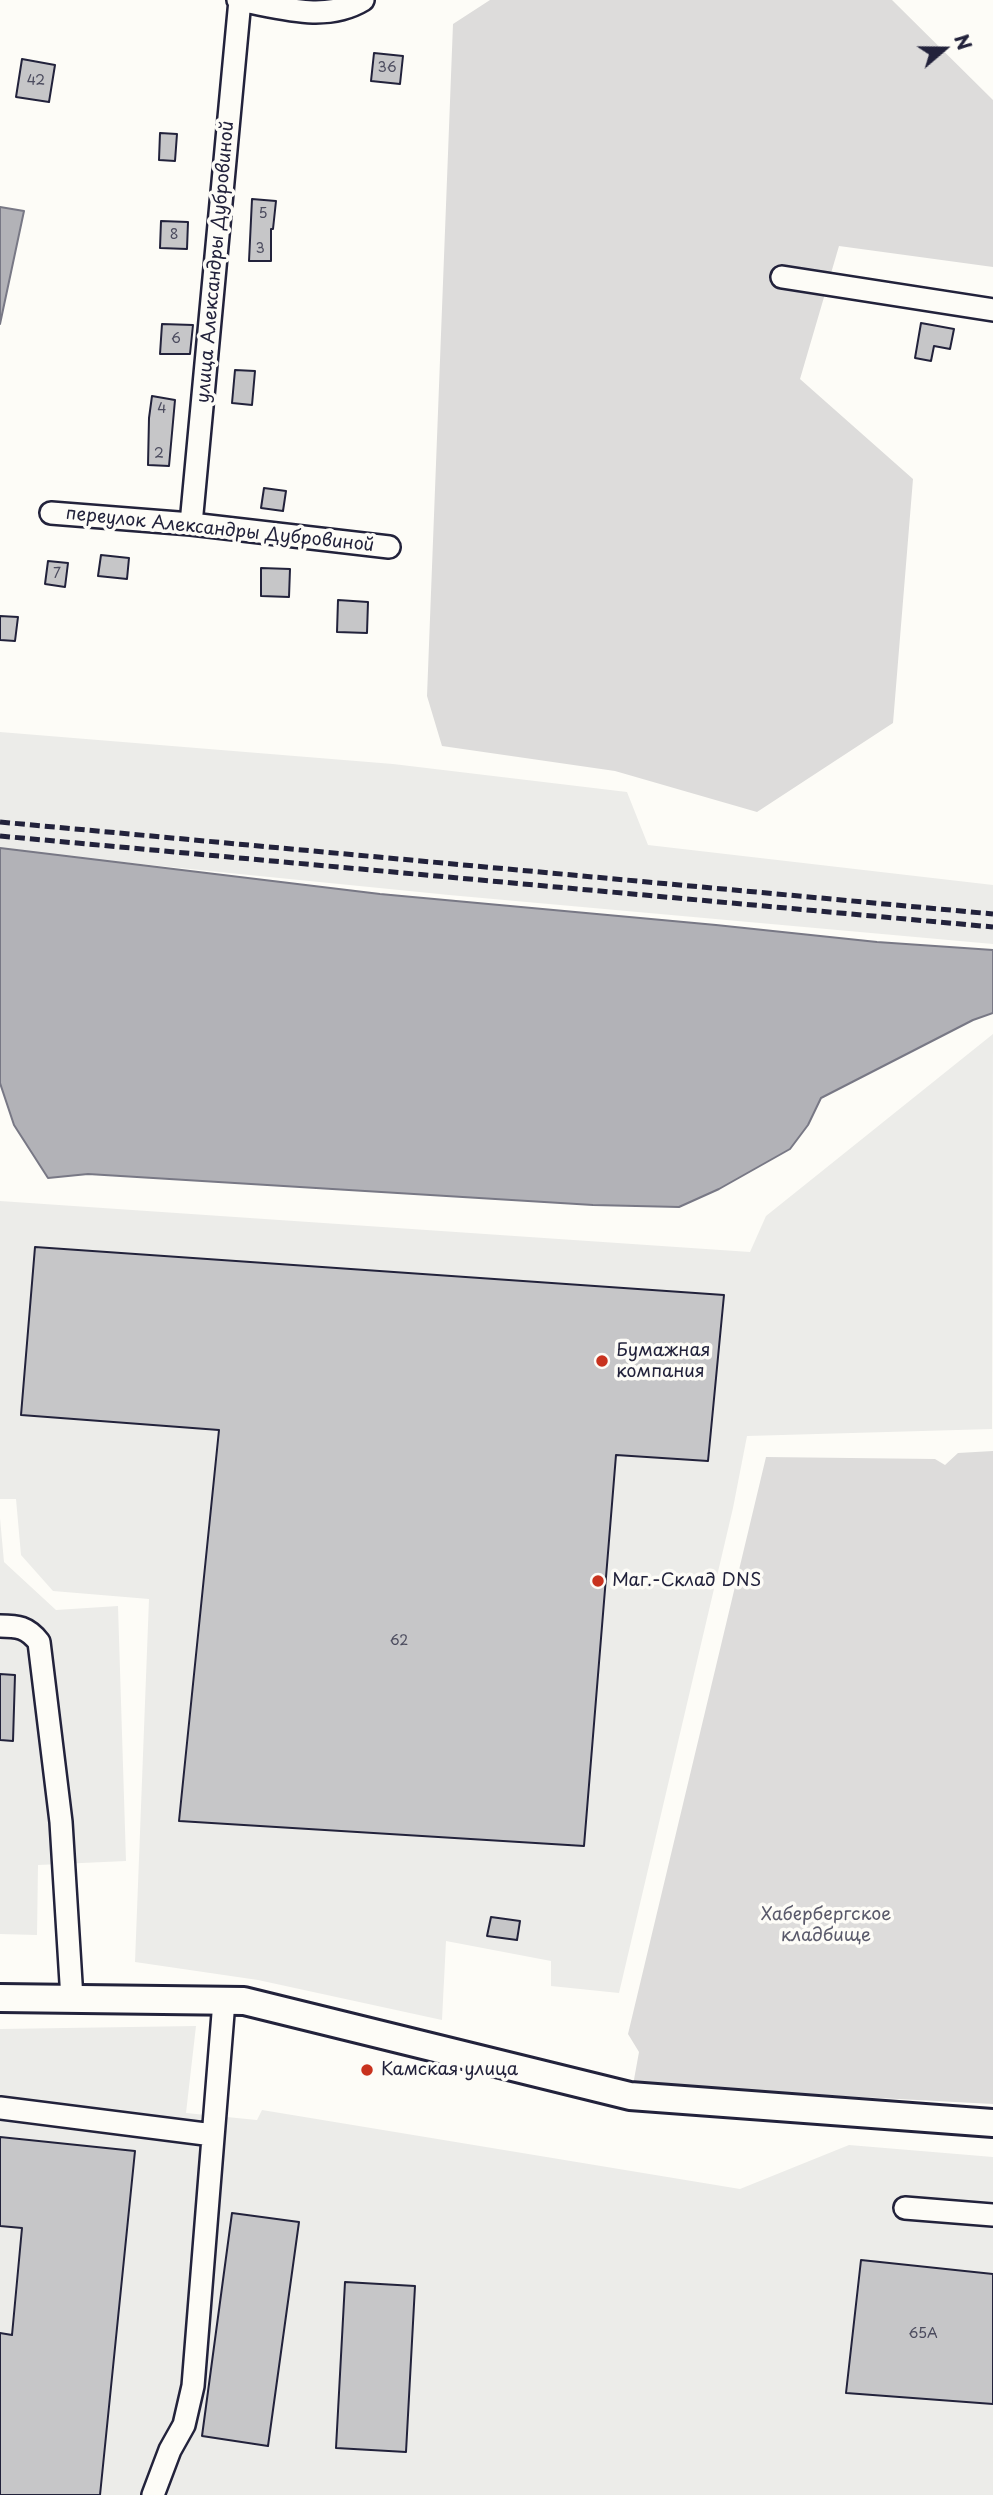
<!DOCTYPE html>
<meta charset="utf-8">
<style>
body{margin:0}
#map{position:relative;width:993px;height:2495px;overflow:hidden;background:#fdfcf7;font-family:"Playpen Sans",sans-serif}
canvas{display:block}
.north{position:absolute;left:909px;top:14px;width:70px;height:70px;-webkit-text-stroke:5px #fdfcf7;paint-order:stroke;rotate:70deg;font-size:19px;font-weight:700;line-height:28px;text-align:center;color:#22223b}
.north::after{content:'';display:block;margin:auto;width:24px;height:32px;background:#22223b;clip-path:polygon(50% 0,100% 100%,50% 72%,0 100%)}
</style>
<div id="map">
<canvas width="993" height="2495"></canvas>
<div class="north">N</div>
</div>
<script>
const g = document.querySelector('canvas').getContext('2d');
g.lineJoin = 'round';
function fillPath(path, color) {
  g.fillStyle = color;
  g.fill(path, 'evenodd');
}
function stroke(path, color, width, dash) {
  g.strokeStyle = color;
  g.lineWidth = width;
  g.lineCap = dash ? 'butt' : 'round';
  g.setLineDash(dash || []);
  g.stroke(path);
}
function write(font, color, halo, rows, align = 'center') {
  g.font = font + ' "Playpen Sans",sans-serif';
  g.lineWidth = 7;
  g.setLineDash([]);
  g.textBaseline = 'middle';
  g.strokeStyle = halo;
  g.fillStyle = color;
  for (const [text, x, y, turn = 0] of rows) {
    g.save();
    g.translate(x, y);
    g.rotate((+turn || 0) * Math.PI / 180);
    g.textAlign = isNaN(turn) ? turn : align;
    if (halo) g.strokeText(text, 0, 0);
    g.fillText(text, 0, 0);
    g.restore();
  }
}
fillPath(new Path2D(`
 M 0,732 L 393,764 L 627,792 L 648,845 L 993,885 L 993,944 L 449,895 L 0,850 Z
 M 993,1034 L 992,1429 L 747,1436 L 733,1508 L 619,1993 L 551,1986 L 551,1961 L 446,1941 L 442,2020 L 258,1980 L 135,1962 L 149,1599 L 53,1591 L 21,1555 L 16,1499 L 0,1499 L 0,1201 L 750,1252 L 766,1216 Z
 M 0,1518 L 4,1562 L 56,1610 L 118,1606 L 126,1861 L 38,1865 L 37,1935 L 0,1934 Z
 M 196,2026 L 186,2113 L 257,2120 L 262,2110 L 740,2189 L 849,2145 L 993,2157 L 993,2495 L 0,2495 L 0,2029 Z`), '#ecece9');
fillPath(new Path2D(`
 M 490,0 L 892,0 L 993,100 L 993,267 L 839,246 L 800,379 L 913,479 L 893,723 L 757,812 L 615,771 L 442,746 L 427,696 L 453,24 Z
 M 993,1451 L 993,2104 L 633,2085 L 639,2052 L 628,2034 L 766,1457 L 935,1459 L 945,1465 L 958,1453 Z`), '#dddcdb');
const water = new Path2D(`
 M 0,207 L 24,211 L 0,324 Z
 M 0,848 L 380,894 L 716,925 L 877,942 L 993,950 L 993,1013 L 973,1020 L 821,1098 L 808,1125 L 790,1149 L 719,1189 L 679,1207 L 593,1205 L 88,1174 L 48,1178 L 14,1125 L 0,1083 Z`);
fillPath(water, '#b2b2b7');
stroke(water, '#787885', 2);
const building = new Path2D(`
 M 374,53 L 403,56 L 400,84 L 371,81 Z
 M 22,59 L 55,65 L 49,102 L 16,97 Z
 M 160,133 L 177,134 L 175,161 L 159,160 Z
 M 252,199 L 276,201 L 273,229 L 271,229 L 271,261 L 249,261 Z
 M 161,221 L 188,222 L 187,249 L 160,248 Z
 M 921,323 L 954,329 L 950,349 L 934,346 L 931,361 L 915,358 Z
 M 162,324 L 193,325 L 190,354 L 160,354 Z
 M 235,370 L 255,371 L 252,405 L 232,403 Z
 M 152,396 L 175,400 L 169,466 L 148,465 L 149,418 Z
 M 264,488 L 286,491 L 283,511 L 261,508 Z
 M 101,555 L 129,558 L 127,579 L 98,576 Z
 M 48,561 L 68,563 L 65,587 L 45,584 Z
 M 261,568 L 290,569 L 289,597 L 261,596 Z
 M 338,600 L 368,602 L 367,633 L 337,632 Z
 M 0,616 L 18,617 L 15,641 L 0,640 Z
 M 35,1247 L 724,1295 L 708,1461 L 616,1455 L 584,1846 L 179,1821 L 219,1430 L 21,1415 Z
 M 0,1674 L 15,1675 L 13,1741 L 0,1740 Z
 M 491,1917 L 520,1921 L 517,1940 L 487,1936 Z
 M 0,2137 L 135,2151 L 100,2495 L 0,2495 L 0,2333 L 12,2335 L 22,2228 L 0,2226 Z
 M 232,2213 L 299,2222 L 268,2446 L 202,2436 Z
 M 861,2260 L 993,2274 L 993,2404 L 846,2393 Z
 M 345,2282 L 415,2286 L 406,2452 L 336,2448 Z`);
fillPath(building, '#c6c6c8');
stroke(building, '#22223b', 2);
const minor = new Path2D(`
 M 238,0 C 279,7 325,23 363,0
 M 782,277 L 993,310
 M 51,513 L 191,524 L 389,547
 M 191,524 L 240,0
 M 0,1626 C 18,1626 27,1627 39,1642 L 61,1822 L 72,1999
 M 0,2108 L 213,2135
 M 905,2208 L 993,2215
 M 153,2495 L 170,2450 L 184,2425 L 193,2386 L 224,2001`);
const major = new Path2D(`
 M 0,1998 L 244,2001 L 630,2096 L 993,2123`);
stroke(minor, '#22223b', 26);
stroke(major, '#22223b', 32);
stroke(minor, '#fdfcf7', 21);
stroke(major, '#fdfcf7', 26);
stroke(new Path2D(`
 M 0,822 L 993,914
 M 0,836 L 993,927`), '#22223b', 5, [10, 5]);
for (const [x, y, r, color] of [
 [602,1361,7,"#c8321e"],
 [598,1581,7,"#c8321e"],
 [367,2070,7,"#c8321e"]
]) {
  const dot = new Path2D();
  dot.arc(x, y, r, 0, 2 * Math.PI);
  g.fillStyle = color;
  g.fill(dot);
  stroke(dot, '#fdfcf7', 2.5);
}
write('14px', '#4b4b5e', null, [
 ["36",387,68],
 ["42",36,81],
 ["5",263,214],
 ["8",174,235],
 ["3",260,249],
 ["6",176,339],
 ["4",162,409],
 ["2",159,454],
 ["7",57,574],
 ["62",399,1641],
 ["65А",923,2334]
]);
write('18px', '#22223b', '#fdfcf7', [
 ["улица Александры Дубровиной",216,262,-85],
 ["переулок Александры Дубровиной",220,530,6]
]);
write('18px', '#22223b', '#fdfcf7', [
 ["Бумажная",616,1351],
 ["компания",616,1372],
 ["Маг.-Склад DNS",612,1581],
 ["Камская улица",381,2070]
], 'left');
write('18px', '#5a5a6b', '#fdfcf7', [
 ["Хабербергское",826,1915],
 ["кладбище",826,1936]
]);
</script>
